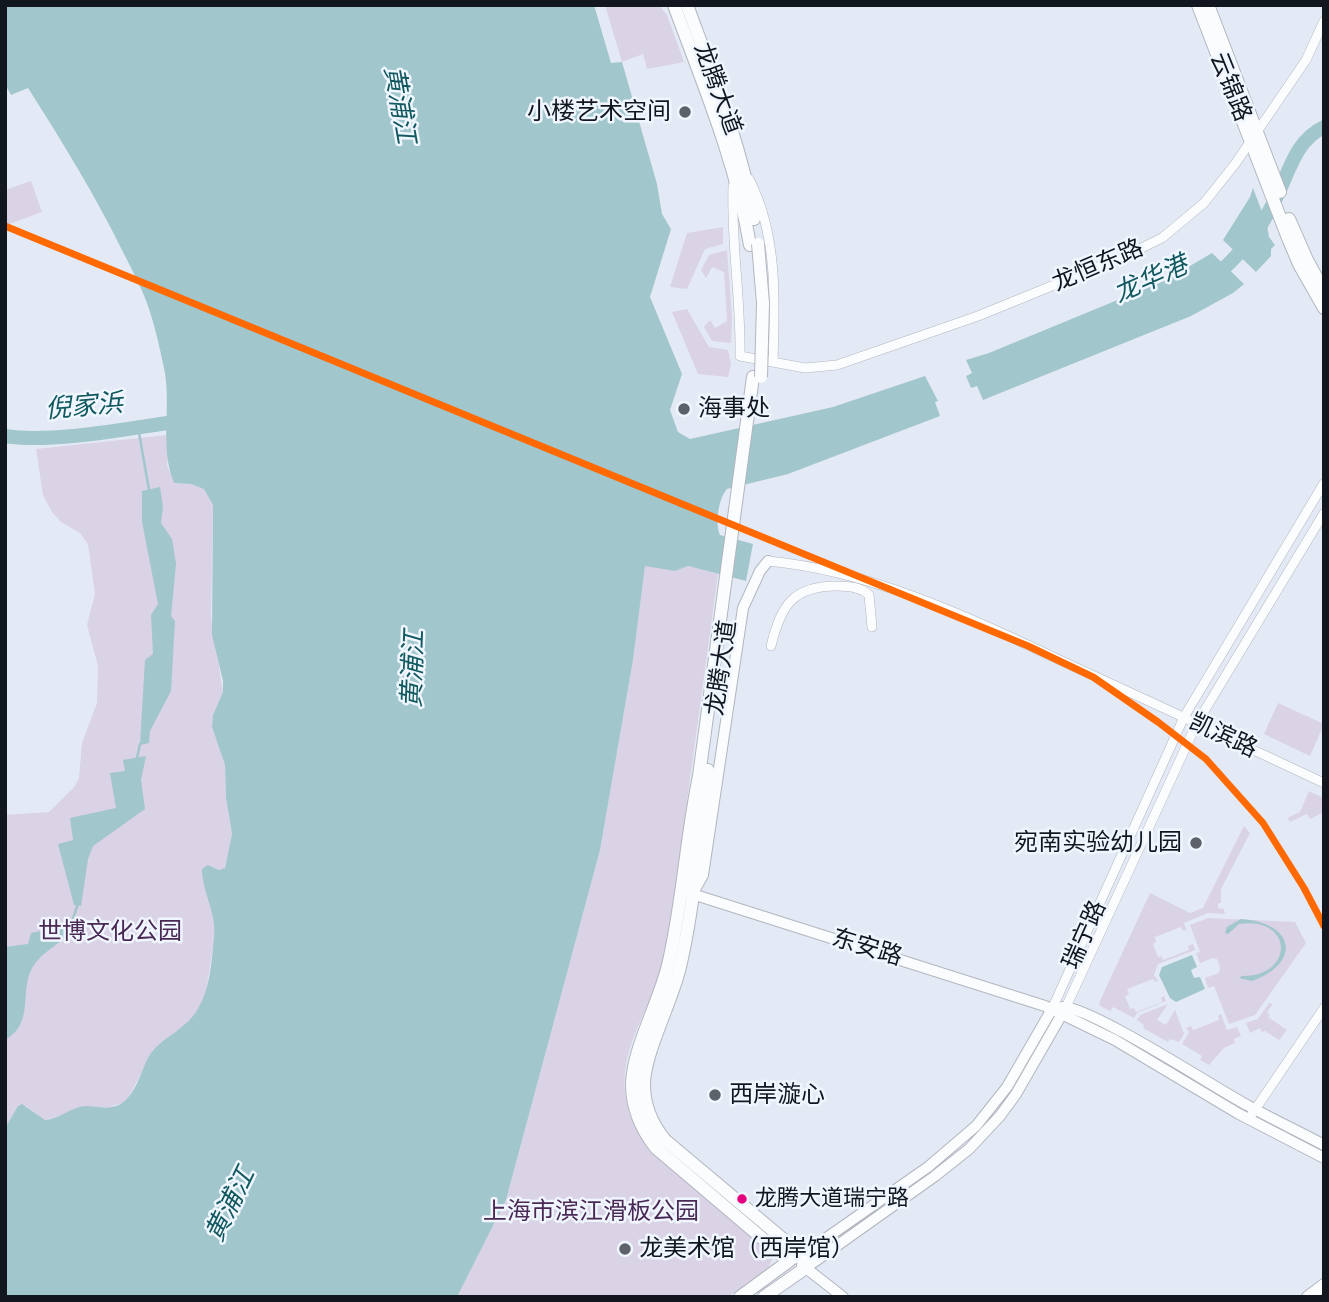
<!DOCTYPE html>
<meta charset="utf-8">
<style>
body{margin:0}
#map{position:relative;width:1329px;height:1302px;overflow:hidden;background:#e4eaf5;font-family:Manrope,sans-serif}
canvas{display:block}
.frame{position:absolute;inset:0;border:7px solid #12171f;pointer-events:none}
</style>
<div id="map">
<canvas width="1329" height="1302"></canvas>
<div class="frame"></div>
</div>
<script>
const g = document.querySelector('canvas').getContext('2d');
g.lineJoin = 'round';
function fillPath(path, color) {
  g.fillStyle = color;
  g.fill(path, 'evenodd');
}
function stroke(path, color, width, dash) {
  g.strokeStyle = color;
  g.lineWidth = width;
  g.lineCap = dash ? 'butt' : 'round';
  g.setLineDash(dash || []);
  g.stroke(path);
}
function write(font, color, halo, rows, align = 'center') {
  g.font = font + ' Manrope,"Noto Sans SC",sans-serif';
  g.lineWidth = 5;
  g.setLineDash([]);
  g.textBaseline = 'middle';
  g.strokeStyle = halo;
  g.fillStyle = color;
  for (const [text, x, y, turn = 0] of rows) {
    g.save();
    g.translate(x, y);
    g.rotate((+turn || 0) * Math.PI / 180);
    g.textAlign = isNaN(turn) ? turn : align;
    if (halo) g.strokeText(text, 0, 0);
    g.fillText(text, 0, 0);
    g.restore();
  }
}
fillPath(new Path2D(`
 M 605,5 L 659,5 L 667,15 L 684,62 L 647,69 L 643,54 L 622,62 Z
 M 31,181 L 42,212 L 7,225 L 5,190 Z
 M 723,227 L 723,244 L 705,249 L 687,289 L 670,287 L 687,233 Z
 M 727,250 L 732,317 L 731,343 L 712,341 L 704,327 L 710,320 L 715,328 L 727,321 L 724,272 L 712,267 L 706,278 L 701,270 L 709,255 Z
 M 687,309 L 709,347 L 728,350 L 731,364 L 728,377 L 698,374 L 672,312 Z
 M 167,435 L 169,449 L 167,465 L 174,483 L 191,484 L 205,489 L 213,505 L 211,616 L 223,692 L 213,715 L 212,727 L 225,765 L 226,798 L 232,834 L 225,868 L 219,870 L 208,865 L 215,934 L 207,986 L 204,999 L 196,1013 L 186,1024 L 153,1050 L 129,1097 L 122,1103 L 110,1107 L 91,1108 L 45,1120 L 26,1106 L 18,1106 L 5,1128 L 5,815 L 49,812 L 74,787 L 79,778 L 82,743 L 97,703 L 98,666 L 87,625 L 95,594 L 88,544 L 80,533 L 61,522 L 52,512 L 43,495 L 36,449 Z
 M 645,565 L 675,571 L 688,566 L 718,574 L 667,948 C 664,960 662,972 657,984 C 647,1008 633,1033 627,1059 C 614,1123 654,1156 699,1192 C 722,1210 744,1228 767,1246 L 772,1252 L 773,1258 L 768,1268 L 728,1297 L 457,1297 L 506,1200 L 600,850 L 633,660 Z
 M 1278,703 L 1324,724 L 1310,756 L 1264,734 Z
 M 1309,791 L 1324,798 L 1324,812 L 1310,819 L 1307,814 L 1290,822 L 1287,818 L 1300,812 Z
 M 1244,826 L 1250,833 L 1221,889 L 1221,903 L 1218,903 L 1218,908 L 1224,909 L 1225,914 L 1208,913 L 1184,923 L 1191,943 L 1186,930 L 1183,931 L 1181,927 L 1155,937 L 1156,942 L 1153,944 L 1158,957 L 1162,956 L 1163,960 L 1189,950 L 1188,946 L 1193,944 L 1195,950 L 1158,964 L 1154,975 L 1158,981 L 1155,982 L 1153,979 L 1127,989 L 1129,994 L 1125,996 L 1130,1009 L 1134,1008 L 1136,1012 L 1162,1002 L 1161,998 L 1164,996 L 1166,1001 L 1137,1013 L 1134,1018 L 1113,1007 L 1110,1011 L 1100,1006 L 1099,1003 L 1150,893 L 1190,913 L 1203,908 Z
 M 1208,918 L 1295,922 L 1306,943 L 1255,1015 L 1229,1024 L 1214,986 L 1208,988 L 1205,978 L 1219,973 L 1220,967 L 1217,959 L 1213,958 L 1200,963 L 1196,953 L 1200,952 L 1190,925 Z
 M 1269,1003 L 1273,1004 L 1267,1012 L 1270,1015 L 1268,1017 L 1287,1030 L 1279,1040 L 1265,1031 L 1262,1032 L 1260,1028 L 1250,1033 L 1246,1023 L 1258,1019 Z
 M 1168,1004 L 1157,1020 L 1166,1025 L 1175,1010 L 1184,1034 L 1179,1042 L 1170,1039 L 1168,1042 L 1143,1028 L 1144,1025 L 1137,1020 L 1140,1015 Z
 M 1221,1014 L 1227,1030 L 1237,1027 L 1241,1036 L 1234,1039 L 1235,1043 L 1224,1048 L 1209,1065 L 1200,1060 L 1202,1056 L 1182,1044 L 1189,1032 L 1186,1028 L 1191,1026 L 1193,1030 L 1219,1020 L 1218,1016 Z`), '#dad2e5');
fillPath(new Path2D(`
 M 5,5 L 594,5 L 611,63 L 622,62 L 657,184 L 662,214 L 671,229 L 650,297 L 682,374 L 670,410 L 678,432 L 690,439 L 833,407 L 925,376 L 938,401 L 935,402 L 940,416 L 788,474 L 727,489 C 718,499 715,524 720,535 L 753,544 L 746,581 L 688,566 L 675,571 L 645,566 L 633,660 L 600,850 L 506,1200 L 457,1297 L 5,1297 L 5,1128 L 18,1106 L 22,1104 L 45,1120 C 59,1119 72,1107 85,1106 C 97,1106 111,1111 122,1103 C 138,1092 141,1068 151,1053 C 160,1041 173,1035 184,1025 C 210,1004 211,967 214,937 C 217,913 202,892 202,869 L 208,865 L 219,870 L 225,868 L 232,834 L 226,798 L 225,765 L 212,727 L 213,715 L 223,692 L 223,681 L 212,635 L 213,505 L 204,489 L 191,484 L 174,483 C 159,447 172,406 164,368 C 160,350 156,330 150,312 C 144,292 133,272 124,254 C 95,195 63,143 28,88 L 11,95 L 5,84 Z
 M 1253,188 L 1267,225 L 1269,237 L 1275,245 L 1271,249 L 1271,256 L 1256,272 L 1223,240 L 1250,197 Z
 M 1212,253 L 1244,284 L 1233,293 L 1191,316 L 983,400 L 977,386 L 971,388 L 966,376 L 972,373 L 966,360 L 989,353 L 1166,280 Z
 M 160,487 L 163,507 L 161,523 L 172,539 L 176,564 L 171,616 L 175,621 L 171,691 L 150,731 L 149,743 L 140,745 L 145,660 L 153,654 L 151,615 L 158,604 L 142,522 L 142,491 Z
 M 146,756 L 141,780 L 145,809 L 93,846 L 88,859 L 81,906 L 74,905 L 58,844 L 73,840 L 70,818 L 116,808 L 110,773 L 125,771 L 123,760 Z
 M 1241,919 C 1293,922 1304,962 1252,981 L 1239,978 L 1242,976 C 1295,977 1294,916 1239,924 L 1228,934 L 1225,933 L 1227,927 Z
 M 82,920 C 76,926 69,934 62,940 C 50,950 39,955 31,970 C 20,993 34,1024 5,1040 L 5,947 L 28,944 L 31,933 L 63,926 L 64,921 Z
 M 1192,955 L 1197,967 L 1191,970 L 1194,978 L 1200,977 L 1205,989 L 1176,1002 L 1170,998 L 1159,975 L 1162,967 Z`), '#a1c6cc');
stroke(new Path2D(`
 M 138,427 L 149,490
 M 137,758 L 140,744
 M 71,924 L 78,904`), '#a1c6cc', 2.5);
stroke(new Path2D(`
 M 1213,278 C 1238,257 1259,232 1274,202 C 1289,175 1293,142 1324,127
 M 5,436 C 49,443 121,430 167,423`), '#a1c6cc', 14);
const minor = new Path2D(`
 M 749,179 C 778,234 775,302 773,362
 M 733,186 C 731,243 741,298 740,356 L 805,368 L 837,365 L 978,316 L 1123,257 L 1162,238 L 1204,203 L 1235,164 L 1306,60 L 1324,21
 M 768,561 C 873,571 970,618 1064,662 C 1151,702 1237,742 1324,783
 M 771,646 C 781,606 792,586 837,586 C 849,586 861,587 869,595 L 872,627
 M 1066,1007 L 1197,723 L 1324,513
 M 1052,1009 L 1184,717 L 1324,483
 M 1252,1114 L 1324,1008`);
const tertiary = new Path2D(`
 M 694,891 L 703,875 L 743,608 L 760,571 L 768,561
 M 686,892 L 1045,1006 L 1115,1040 L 1239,1114 L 1324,1158
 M 1062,1007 C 1088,1005 1215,1088 1247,1105 C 1272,1119 1298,1131 1324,1145
 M 789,1261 L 802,1255 L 928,1167 L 976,1126 L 1007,1087 L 1052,1009
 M 802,1265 L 843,1297
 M 807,1267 L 935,1176 L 969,1149 L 1000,1116 L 1016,1094 L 1066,1007`);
const secondary = new Path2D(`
 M 674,5 C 703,84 736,162 750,245
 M 687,5 C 713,76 741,145 754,219
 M 1198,5 L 1288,238 L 1299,264 L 1324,308
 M 1208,5 L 1280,192
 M 1289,219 L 1307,260 L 1324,291
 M 708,770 C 699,835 695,903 680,967 C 672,1002 644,1053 644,1085 C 644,1106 652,1124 665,1140 L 802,1255 L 807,1267 L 764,1297
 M 740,1297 L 789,1261 L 656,1148 C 641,1129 632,1108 632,1084 C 633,1046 661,1000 669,961 C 683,900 686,838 699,776 L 753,377
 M 1308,1297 L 1324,1285`);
stroke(minor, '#b1b6bf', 10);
stroke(tertiary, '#b1b6bf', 12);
stroke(secondary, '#b1b6bf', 14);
stroke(minor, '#fbfcfe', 9);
stroke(tertiary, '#fbfcfe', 10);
stroke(secondary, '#fbfcfe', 12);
const secondaryBridge = new Path2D(`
 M 758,244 L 763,303 L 761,377`);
stroke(secondaryBridge, '#b1b6bf', 14, []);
stroke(secondaryBridge, '#fbfcfe', 12);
stroke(new Path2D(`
 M 5,226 L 1028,646 L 1093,677 L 1158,722 L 1206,759 L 1263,823 L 1304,888 L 1324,926`), '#ff6900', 7);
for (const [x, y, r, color] of [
 [685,112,7,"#5c616a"],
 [684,409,7,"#5c616a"],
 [1196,843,7,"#5c616a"],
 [715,1095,7,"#5c616a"],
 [742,1199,6,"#e5007d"],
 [625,1249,7,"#5c616a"]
]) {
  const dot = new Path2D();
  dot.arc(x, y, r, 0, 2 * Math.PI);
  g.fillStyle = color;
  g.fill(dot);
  stroke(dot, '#f0f6ff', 2.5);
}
write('22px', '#12171f', '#f0f6ff', [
 ["龙腾大道瑞宁路",755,1199]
], 'left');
write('24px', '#12171f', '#f0f6ff', [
 ["云锦路",1230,87,68],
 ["龙腾大道",717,89,70],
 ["龙恒东路",1098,266,-23],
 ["龙腾大道",722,668,-82],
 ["凯滨路",1223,736,25],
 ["瑞宁路",1085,935,-66],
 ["东安路",867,948,17]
]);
write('24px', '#12171f', '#f0f6ff', [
 ["小楼艺术空间",671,112,"right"],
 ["海事处",698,409],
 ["宛南实验幼儿园",1182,843,"right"],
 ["西岸漩心",729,1095],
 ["龙美术馆（西岸馆）",639,1249]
], 'left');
write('24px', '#4a2954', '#f0f6ff', [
 ["世博文化公园",110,932],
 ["上海市滨江滑板公园",591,1212]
]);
write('italic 26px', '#11595f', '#f0f6ff', [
 ["黄浦江",399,105,80],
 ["龙华港",1151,280,-24],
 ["倪家浜",84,407,-5],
 ["黄浦江",414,669,-88],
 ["黄浦江",231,1205,-64]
]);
</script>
